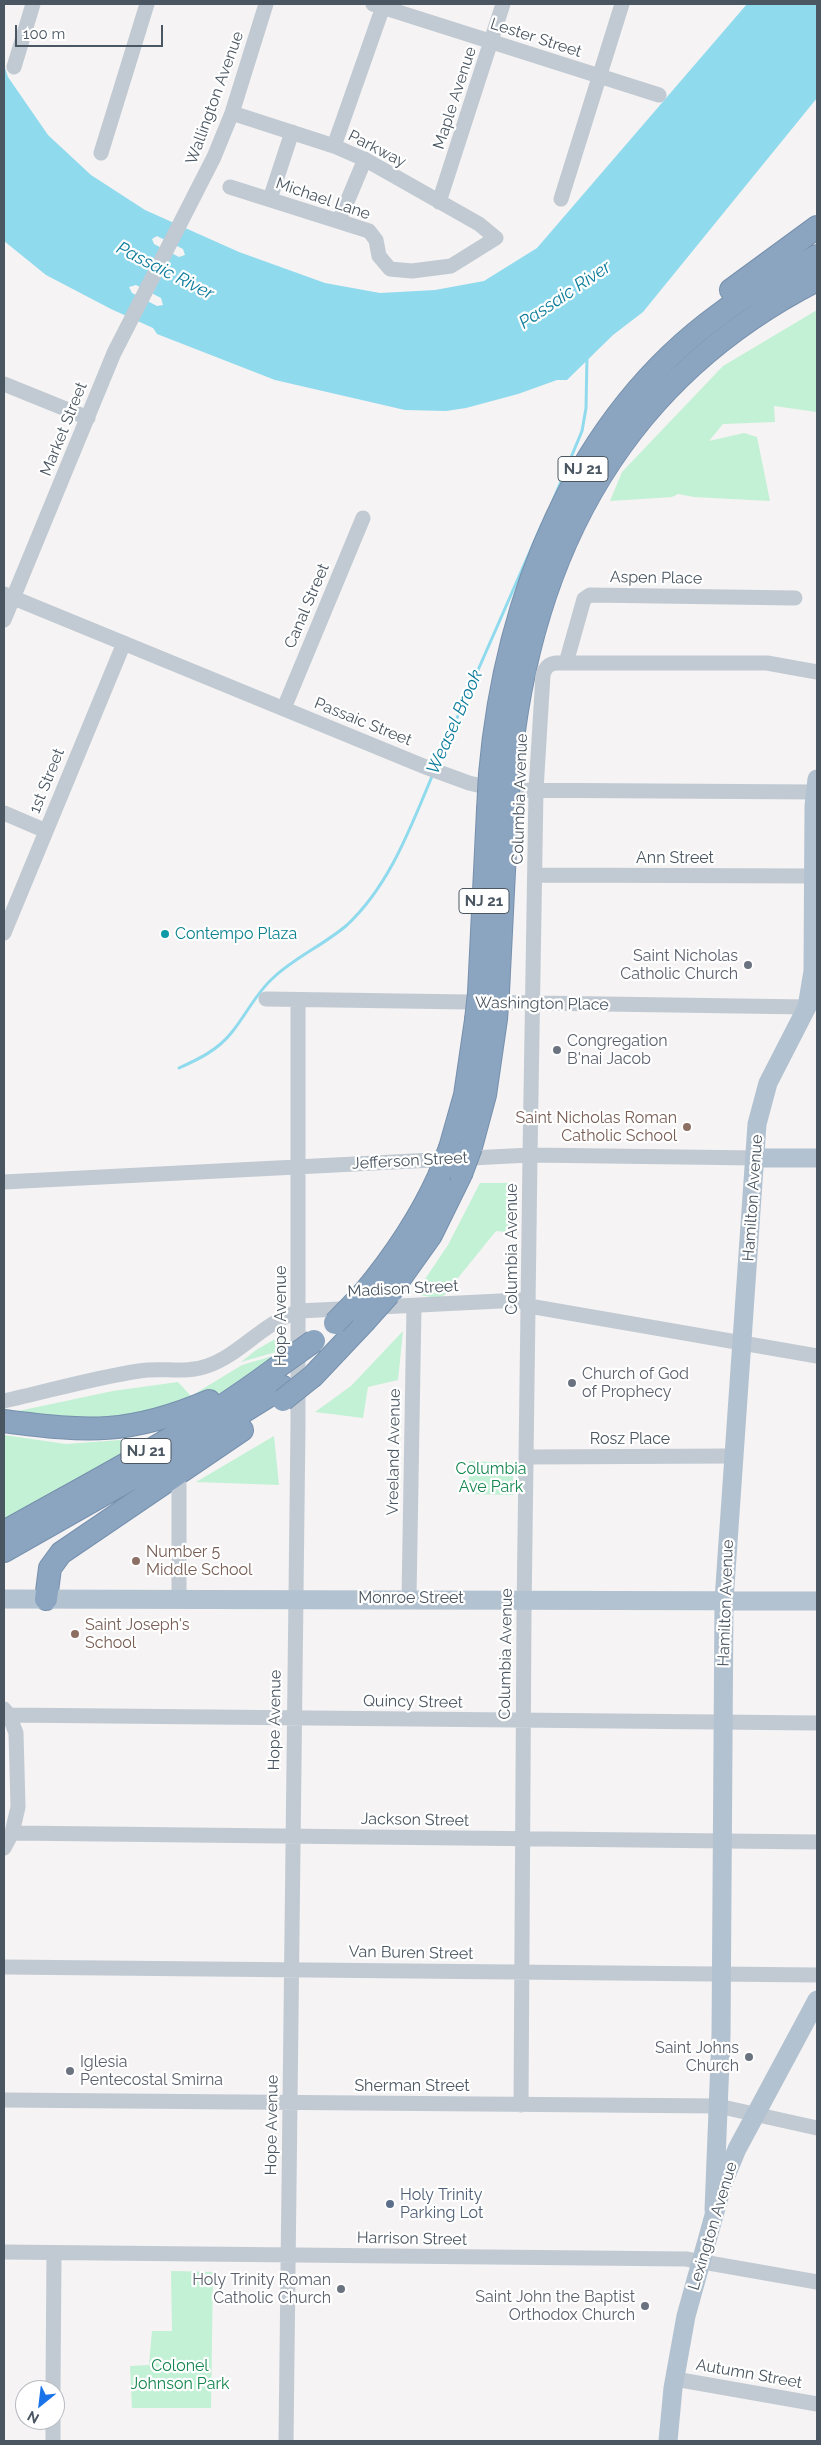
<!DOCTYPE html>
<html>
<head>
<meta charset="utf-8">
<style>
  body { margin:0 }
  #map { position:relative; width:821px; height:2445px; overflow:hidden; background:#f5f3f3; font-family:Raleway,sans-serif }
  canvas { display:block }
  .frame { position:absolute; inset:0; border:5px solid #4a5661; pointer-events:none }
  .north { position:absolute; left:15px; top:2380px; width:50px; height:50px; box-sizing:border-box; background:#fff; border:1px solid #b7bbc0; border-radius:50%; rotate:209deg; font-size:14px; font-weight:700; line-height:20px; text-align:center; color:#4a5661 }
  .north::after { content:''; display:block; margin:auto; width:18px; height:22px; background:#1a73e8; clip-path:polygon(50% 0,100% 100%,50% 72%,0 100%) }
  .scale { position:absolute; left:15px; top:25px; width:148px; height:22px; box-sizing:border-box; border:2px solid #4a5661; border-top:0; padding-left:6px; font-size:15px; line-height:18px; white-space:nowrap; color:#4a5661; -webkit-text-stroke:4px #fff; paint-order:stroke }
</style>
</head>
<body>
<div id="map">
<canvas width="821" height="2445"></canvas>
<div class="frame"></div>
<div class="north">N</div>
<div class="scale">100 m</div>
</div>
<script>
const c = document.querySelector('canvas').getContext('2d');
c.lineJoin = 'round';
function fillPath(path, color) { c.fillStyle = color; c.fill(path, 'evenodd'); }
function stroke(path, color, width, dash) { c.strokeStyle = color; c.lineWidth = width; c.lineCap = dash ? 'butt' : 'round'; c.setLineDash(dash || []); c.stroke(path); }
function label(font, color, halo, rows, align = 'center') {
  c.font = font + ' Raleway,sans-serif'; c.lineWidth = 4.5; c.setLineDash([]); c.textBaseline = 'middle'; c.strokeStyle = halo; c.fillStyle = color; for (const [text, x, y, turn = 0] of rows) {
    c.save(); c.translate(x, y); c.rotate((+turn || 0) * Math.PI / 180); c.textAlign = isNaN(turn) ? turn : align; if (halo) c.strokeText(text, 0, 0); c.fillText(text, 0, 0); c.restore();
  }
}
fillPath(new Path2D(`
  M817,310v102l-43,-6 1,16 -52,2 -14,17 35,-8 13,4 13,64 -76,-4 -16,-3 -6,3 -62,4 12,-29 101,-106z
  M480,1183h33l5,50 -22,-2 -55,68 -26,-5 33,-49z
  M403,1331l-5,49 -30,7 -5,31 -48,-6 36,-26z
  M284,1334l-1,16 -42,12 15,-12z
  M276,1355l-40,30 -38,18 -86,22 -108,-11 109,-23 65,-9 13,14 51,-31z
  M4,1435l62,9 82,-6 -144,84z
  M274,1436l5,49 -83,-3z
  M469,1461l44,2v32l-44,-1z
  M171,2271l42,1 -2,136h-79l-2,-42 19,-1 3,-34h20z`), '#c3f1d5');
fillPath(new Path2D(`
  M747,4h70v94l-174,214 -30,23 -46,45h-10l-39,14 -52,14 -20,3 -41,-1 -130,-30 -118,-46 -4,-6 -42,-19 -65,-34 -42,-34v-176l4,12 40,58 43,40 54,35 94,42 86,31 55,10 55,-3 49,-9 53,-33zM157,236l26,13 2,6 -6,2 -25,-13 -2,-5zM136,285l25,13 2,7 -6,1 -25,-13 -3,-6z`), '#90daee');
stroke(new Path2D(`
  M552,503l30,-72 4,-23 1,-52
  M436,766l106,-242
  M179,1068c20,-9 39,-18 53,-36 14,-17 24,-39 41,-54 22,-21 51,-33 74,-53 43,-40 64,-99 86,-151`), '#90daee', 3);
const highway = new Path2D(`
  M731,290l86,-63
  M490,774c15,-173 84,-354 230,-460 30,-23 64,-40 97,-58
  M509,775c19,-216 110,-394 308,-495
  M498,992l9,-181
  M479,993l9,-183
  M471,1147l14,-52 11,-76
  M450,1148l15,-53 11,-75
  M363,1294c31,-37 56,-74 76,-118
  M389,1294l42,-59 30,-61
  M313,1376l51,-54
  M4,1421c84,11 125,14 205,-20
  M4,1532c94,-53 193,-103 279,-169
  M4,1551l176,-100 103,-64
  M46,1599l4,-31 11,-15 181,-123`);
stroke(highway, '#7690ad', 24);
stroke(new Path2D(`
  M373,4l286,91
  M14,67l19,-63
  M334,146l50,-142
  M101,153l46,-149
  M230,187l139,44 7,9 3,16 11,13 22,2 39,-5 45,-28 -17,-14 -113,-64 -32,-14 -102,-33
  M270,199l22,-67
  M561,199l61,-195
  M439,202l64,-198
  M339,221l26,-62
  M4,384l84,34
  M4,594l424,174 41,15 29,7 319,2
  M4,620l110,-267 100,-196 18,-44 34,-109
  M566,663l18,-64 6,-4 205,3
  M284,708l79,-190
  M4,813l42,18
  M536,875l277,1
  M4,933l120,-290
  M266,999l541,8
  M4,1182l526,-27 227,3
  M4,1401c45,-10 89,-23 135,-30 23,-4 46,3 68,-5 33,-11 54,-42 92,-55l221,-11 9,6 288,50
  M526,1457l208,-1
  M409,1598l5,-292
  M179,1599v-115
  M4,1709l5,6 7,18 2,74 -6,26 -8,15
  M9,1715l808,8
  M12,1833l805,9
  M4,1967l813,8
  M4,2100l714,6 99,22
  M521,2105l3,-492 6,-458 6,-365 7,-115c2,-7 5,-11 13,-12h211l50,9
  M4,2252l682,7 131,23
  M675,2379l142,25
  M53,2390l1,-137
  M53,2441v-21
  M286,2441l12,-1017v-424`), '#c1cad2', 15);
stroke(new Path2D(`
  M757,1158h60
  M4,1599l813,2
  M714,2210l7,-174 3,-436 33,-476 11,-41 39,-76 6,-36 1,-165 3,-27
  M668,2441l5,-53 13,-72 37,-133 14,-34 80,-149`), '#b3c2d1', 19);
stroke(highway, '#8ba5c1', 22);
const highwayBridge = new Path2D(`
  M488,810l2,-36
  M507,811l2,-36
  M496,1019l2,-27
  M476,1020l3,-27
  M461,1174l10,-27
  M439,1176l11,-28
  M364,1322l25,-28
  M335,1323l28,-29
  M283,1363l31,-22
  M283,1400l30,-24`);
stroke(highwayBridge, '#7690ad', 24, []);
stroke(highwayBridge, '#8ba5c1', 22);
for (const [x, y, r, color] of [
  [165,934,5,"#0f9aa8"],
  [748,965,5,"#6b7280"],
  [557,1050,5,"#6b7280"],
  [687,1127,5,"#8d6e63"],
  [572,1383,5,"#6b7280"],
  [136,1561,5,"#8d6e63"],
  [75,1634,5,"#8d6e63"],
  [749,2057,5,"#6b7280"],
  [70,2071,5,"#6b7280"],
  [390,2204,5,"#5c6f8a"],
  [341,2289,5,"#6b7280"],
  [645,2306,5,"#6b7280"]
]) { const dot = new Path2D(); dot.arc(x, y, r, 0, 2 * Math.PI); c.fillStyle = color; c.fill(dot); stroke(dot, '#fff', 2); }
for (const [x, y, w] of [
  [583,469,50],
  [484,901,50],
  [146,1451,50]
]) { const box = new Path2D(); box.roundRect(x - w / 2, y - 12.5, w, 25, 4); c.fillStyle = '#fff'; c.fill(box); stroke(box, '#4a5661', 1); }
label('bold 15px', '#4a5661', null, [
  ["NJ 21",583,469],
  ["NJ 21",484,901],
  ["NJ 21",146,1451]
]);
label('16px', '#4a5661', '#fff', [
  ["Lester Street",536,38,18],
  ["Wallington Avenue",215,98,-70],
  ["Maple Avenue",455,98,-72],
  ["Parkway",377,149,27],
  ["Michael Lane",323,199,19],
  ["Market Street",64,429,-68],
  ["Aspen Place",656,578,1],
  ["Canal Street",307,606,-67],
  ["Passaic Street",363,722,22],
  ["1st Street",47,781,-68],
  ["Columbia Avenue",520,799,-88],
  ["Ann Street",675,858],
  ["Washington Place",542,1004,1],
  ["Jefferson Street",410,1161,-3],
  ["Hamilton Avenue",753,1198,-86],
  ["Columbia Avenue",512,1249,-90],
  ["Madison Street",403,1289,-3],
  ["Hope Avenue",281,1316,-90],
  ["Rosz Place",630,1439],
  ["Vreeland Avenue",394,1452,-89],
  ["Monroe Street",411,1598],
  ["Hamilton Avenue",726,1603,-88],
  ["Columbia Avenue",506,1654,-89],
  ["Quincy Street",413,1702,1],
  ["Hope Avenue",275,1720,-89],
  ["Jackson Street",415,1820,1],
  ["Van Buren Street",411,1953,1],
  ["Sherman Street",412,2086],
  ["Hope Avenue",272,2125,-89],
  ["Lexington Avenue",713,2226,-73],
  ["Harrison Street",412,2239,1],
  ["Autumn Street",749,2374,10]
]);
label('16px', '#0d838f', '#fff', [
  ["Contempo Plaza",175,934]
], 'left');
label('16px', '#5b616d', '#fff', [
  ["Saint Nicholas",738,956],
  ["Catholic Church",738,974],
  ["Congregation",567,1041,"left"],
  ["B'nai Jacob",567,1059,"left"],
  ["Church of God",582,1374,"left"],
  ["of Prophecy",582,1392,"left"],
  ["Saint Johns",739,2048],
  ["Church",739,2066],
  ["Iglesia",80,2062,"left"],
  ["Pentecostal Smirna",80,2080,"left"],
  ["Holy Trinity Roman",331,2280],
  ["Catholic Church",331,2298],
  ["Saint John the Baptist",635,2297],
  ["Orthodox Church",635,2315]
], 'right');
label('16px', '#785e54', '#fff', [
  ["Saint Nicholas Roman",677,1118,"right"],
  ["Catholic School",677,1136,"right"],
  ["Number 5",146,1552],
  ["Middle School",146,1570],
  ["Saint Joseph's",85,1625],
  ["School",85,1643]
], 'left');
label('16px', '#17864f', '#fff', [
  ["Columbia",491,1469],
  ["Ave Park",491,1487],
  ["Colonel",180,2366],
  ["Johnson Park",180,2384]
]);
label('16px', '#4e5e75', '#fff', [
  ["Holy Trinity",400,2195],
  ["Parking Lot",400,2213]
], 'left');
label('italic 18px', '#0c7c9b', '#fff', [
  ["Passaic River",165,271,27],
  ["Passaic River",565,295,-34],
  ["Weasel Brook",455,722,-66]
]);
</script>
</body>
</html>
